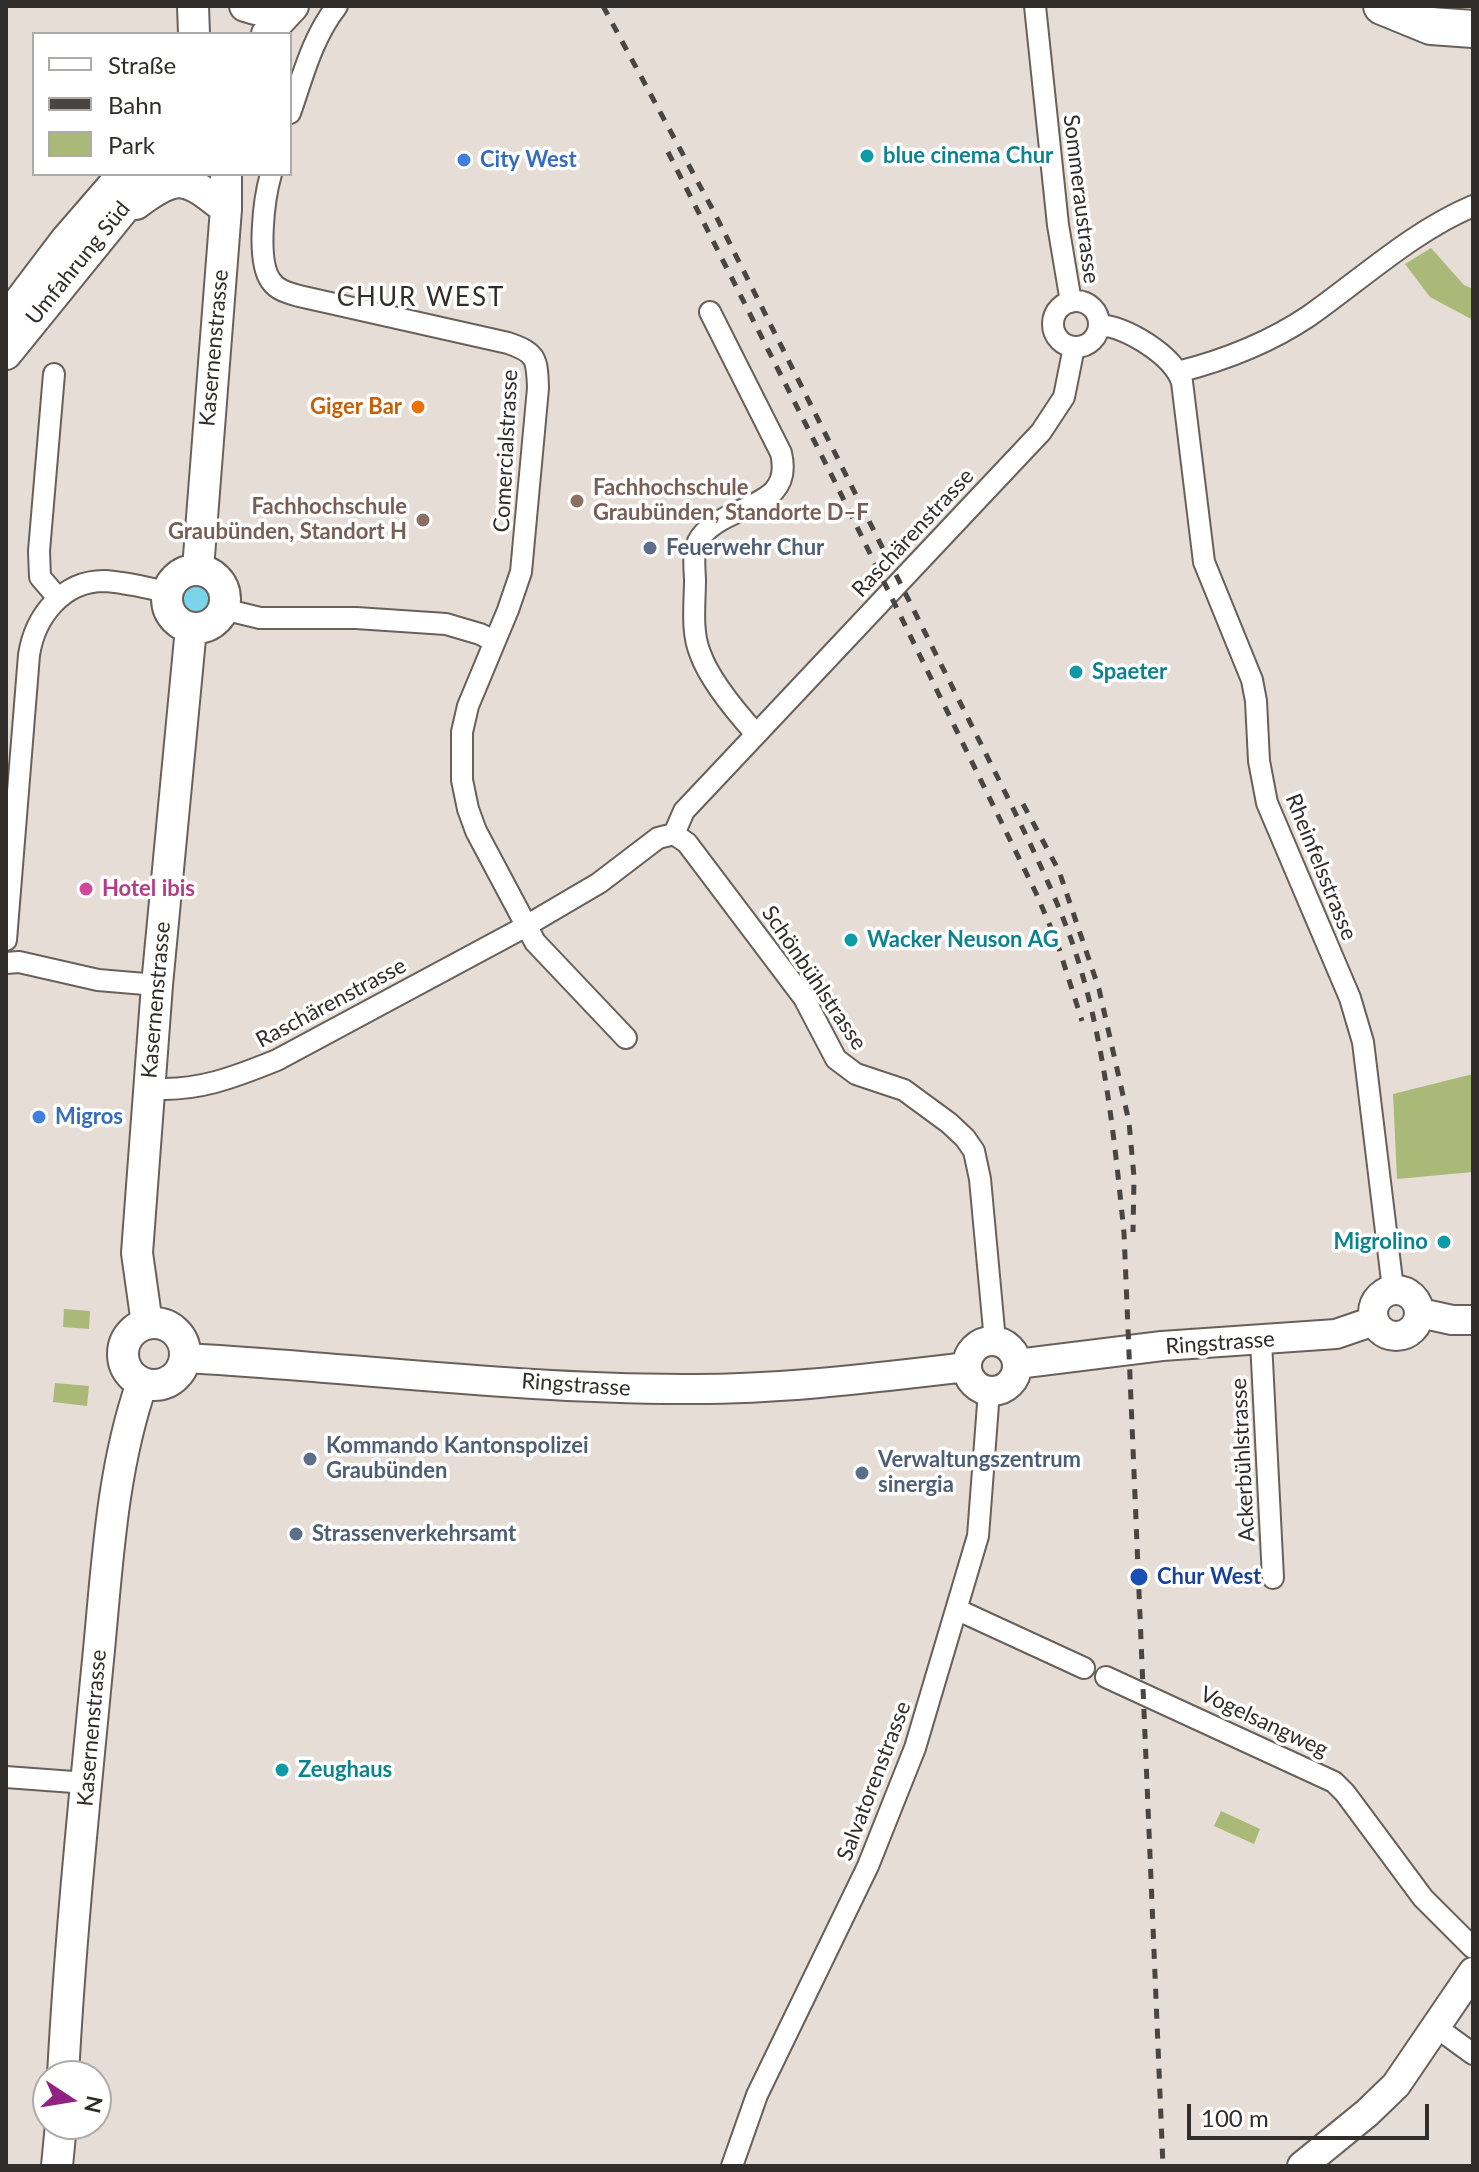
<!DOCTYPE html>
<html>
<head>
<meta charset="utf-8">
<style>
  body { margin:0 }
  #map { position:relative; width:1479px; height:2172px; overflow:hidden; background:#e5ddd6; font-family:Lato,sans-serif }
  canvas { display:block }
  .frame { position:absolute; inset:0; border:8px solid #302d2a; pointer-events:none }
  .legend { position:absolute; left:32px; top:32px; width:260px; height:144px; box-sizing:border-box; background:#fff; border:2px solid #acabaa; margin:0; padding:10px 14px; list-style:none; font-size:24px; color:#302d2a }
  .legend li { display:flex; align-items:center; gap:16px; height:40px }
  .legend b { width:40px; border:2px solid #acabaa }
  .north { position:absolute; left:32px; top:2060px; width:80px; height:80px; box-sizing:border-box; background:#fff; border:2px solid #acabaa; border-radius:50%; rotate:102deg; font-size:22px; font-weight:700; line-height:32px; text-align:center; color:#302d2a }
  .north::after { content:''; display:block; margin:auto; width:28px; height:36px; background:#902284; clip-path:polygon(50% 0,100% 100%,50% 72%,0 100%) }
  .scale { position:absolute; left:1187px; top:2104px; width:242px; height:36px; box-sizing:border-box; border:4px solid #302d2a; border-top:0; padding-left:10px; font-size:24px; line-height:28px; white-space:nowrap; color:#302d2a; -webkit-text-stroke:6px #fff; paint-order:stroke }
</style>
</head>
<body>
<div id="map">
<canvas width="1479" height="2172"></canvas>
<div class="frame"></div>
<ul class="legend">
<li><b style="height:10px;background:#fff"></b>Straße</li>
<li><b style="height:10px;background:#494542"></b>Bahn</li>
<li><b style="height:22px;background:#aab978"></b>Park</li>
</ul>
<div class="north">N</div>
<div class="scale">100 m</div>
</div>
<script>
const c = document.querySelector('canvas').getContext('2d');
c.lineJoin = 'round';
function fillPath(path, color) { c.fillStyle = color; c.fill(path, 'evenodd'); }
function stroke(path, color, width, dash) { c.strokeStyle = color; c.lineWidth = width; c.lineCap = dash ? 'butt' : 'round'; c.setLineDash(dash || []); c.stroke(path); }
function label(font, color, halo, rows, align = 'center') {
  c.font = font + ' Lato,sans-serif'; c.lineWidth = 7; c.setLineDash([]); c.textBaseline = 'middle'; c.strokeStyle = halo; c.fillStyle = color; for (const [text, x, y, turn = 0] of rows) {
    c.save(); c.translate(x, y); c.rotate((+turn || 0) * Math.PI / 180); c.textAlign = isNaN(turn) ? turn : align; if (halo) c.strokeText(text, 0, 0); c.fillText(text, 0, 0); c.restore();
  }
}
fillPath(new Path2D(`
  M1431,248l33,37 9,4v31l-43,-23 -25,-33z
  M1473,1074v98l-76,7 -4,-85z
  M64,1309l26,2 -1,18 -26,-2z
  M55,1383l34,3 -2,20 -34,-4z
  M1221,1811l39,18 -6,15 -40,-18z`), '#aab978');
fillPath(new Path2D(`
  M183 598a14 14 0 1 1 28 0a14 14 0 1 1-28 0Z`), '#7ad4ea');
const street = new Path2D(`
  M1035,6l23,219 13,77
  M290,113c13,-37 22,-75 47,-107
  M271,174c-7,24 -15,87 0,107 6,9 17,12 28,15l209,47c29,10 29,16 30,45l-17,184 -13,38 -40,96 -6,26v48l6,29 8,22 59,111 91,96
  M1053 324a23 23 0 1 1 46 0a23 23 0 1 1-46 0Z
  M710,312l71,141c13,55 -47,49 -77,80 -12,12 -10,30 -9,46 0,24 -4,52 5,74 9,26 38,61 56,81
  M1099,325c28,2 74,30 83,57l22,180 48,118 4,21 3,60 8,42 83,195 13,44 30,247
  M1178,372c47,-12 91,-29 131,-56 54,-38 103,-84 164,-110
  M54,374l-15,177 1,26 18,21
  M223,609l37,9h96l90,6 34,10 14,7
  M674,834l13,9 117,155 32,61 20,15 48,16 45,33 16,15 9,13 6,28 15,162
  M674,834l10,-23 357,-379 23,-35 10,-50
  M6,940l23,-285c6,-39 34,-74 75,-74 21,1 43,7 64,11
  M6,963l13,-1 79,18 59,5
  M148,1088c47,5 87,-11 129,-28l242,-130 80,-47 59,-45 16,-4
  M1261,1341l12,237
  M958,1610l126,58
  M1106,1677l228,105 11,11 78,105 50,50
  M6,1777l81,6
  M1436,2027l37,27
  M732,2166l25,-71 111,-229 47,-118 63,-212 11,-145`);
const secondary = new Path2D(`
  M1373 1313a23 23 0 1 1 46 0a23 23 0 1 1-46 0Z
  M1420,1313l32,7h21
  M967 1366a25 25 0 1 1 50 0a25 25 0 1 1-50 0Z
  M185,1358c165,9 331,31 497,31 95,1 191,-11 285,-22
  M1017,1364l145,-18 174,-12 38,-13
  M1302,2166l65,-53 29,-28 77,-113`);
const primary = new Path2D(`
  M193,6l1,28
  M245,6l10,3 25,-3
  M267,34l26,-28
  M136,204c43,-32 50,-27 90,5
  M6,319l59,-78 58,-67
  M6,354l146,-180
  M198,569l28,-360v-35
  M167 599a29 29 0 1 1 58 0a29 29 0 1 1-58 0Z
  M123 1354a31 31 0 1 1 62 0a31 31 0 1 1-62 0Z
  M147,1324l-10,-71 20,-268 34,-357
  M63,2076c7,-135 21,-271 34,-406 10,-96 13,-195 45,-287
  M57,2166l4,-42`);
const highway = new Path2D(`
  M1382,6l49,20 42,3`);
stroke(street, '#68605a', 24);
stroke(secondary, '#68605a', 32);
stroke(primary, '#68605a', 34);
stroke(highway, '#68605a', 40);
stroke(street, '#fff', 20);
stroke(secondary, '#fff', 28);
stroke(primary, '#fff', 30);
stroke(highway, '#fff', 36);
stroke(new Path2D(`
  M603,6l111,206 284,566c26,53 53,106 73,161 33,94 43,196 53,294l39,933
  M668,152l169,334 199,407 21,49 25,79
  M1023,804l36,67 40,118 30,133 5,55 -1,55`), '#494542', 5, [10, 10]);
for (const [x, y, r, color] of [
  [867,156,8,"#0f9aa8"],
  [464,160,8,"#3f7fe0"],
  [418,407,8,"#e8710a"],
  [577,501,8,"#8d6e63"],
  [423,520,8,"#8d6e63"],
  [650,548,8,"#5c6f8a"],
  [1076,672,8,"#0f9aa8"],
  [86,889,8,"#d1479c"],
  [851,940,8,"#0f9aa8"],
  [39,1117,8,"#3f7fe0"],
  [1444,1242,8,"#0f9aa8"],
  [310,1459,8,"#5c6f8a"],
  [862,1473,8,"#5c6f8a"],
  [296,1534,8,"#5c6f8a"],
  [1139,1577,10,"#1a4fb4"],
  [282,1770,8,"#0f9aa8"]
]) { const dot = new Path2D(); dot.arc(x, y, r, 0, 2 * Math.PI); c.fillStyle = color; c.fill(dot); stroke(dot, '#fff', 3); }
label('bold 22px', '#0d838f', '#fff', [
  ["blue cinema Chur",883,156],
  ["Spaeter",1092,672],
  ["Wacker Neuson AG",867,940],
  ["Migrolino",1428,1242,"right"],
  ["Zeughaus",298,1770]
], 'left');
label('bold 22px', '#366cbe', '#fff', [
  ["City West",480,160],
  ["Migros",55,1117]
], 'left');
label('22px', '#302d2a', '#fff', [
  ["Sommeraustrasse",1081,199,83],
  ["Umfahrung Süd",78,263,-51],
  ["Kasernenstrasse",214,348,-85],
  ["Comercialstrasse",506,451,-87],
  ["Raschärenstrasse",913,533,-47],
  ["Rheinfelsstrasse",1321,867,68],
  ["Schönbühlstrasse",814,978,56],
  ["Kasernenstrasse",156,1000,-85],
  ["Raschärenstrasse",331,1003,-28],
  ["Ringstrasse",1220,1343,-4],
  ["Ringstrasse",576,1385,4],
  ["Ackerbühlstrasse",1243,1460,-93],
  ["Vogelsangweg",1264,1722,25],
  ["Kasernenstrasse",92,1728,-85],
  ["Salvatorenstrasse",874,1781,-69]
]);
label('bold 22px', '#c56008', '#fff', [
  ["Giger Bar",402,407]
], 'right');
label('bold 22px', '#785e54', '#fff', [
  ["Fachhochschule",593,488],
  ["Graubünden, Standorte D–F",593,513],
  ["Fachhochschule",407,507,"right"],
  ["Graubünden, Standort H",407,532,"right"]
], 'left');
label('bold 22px', '#4e5e75', '#fff', [
  ["Feuerwehr Chur",666,548],
  ["Kommando Kantonspolizei",326,1446],
  ["Graubünden",326,1471],
  ["Verwaltungszentrum",878,1460],
  ["sinergia",878,1485],
  ["Strassenverkehrsamt",312,1534]
], 'left');
label('bold 22px', '#b23c85', '#fff', [
  ["Hotel ibis",102,889]
], 'left');
label('bold 22px', '#164399', '#fff', [
  ["Chur West",1157,1577]
], 'left');
c.letterSpacing = '2px';
label('26px', '#302d2a', '#fff', [
  ["CHUR WEST",421,298]
]);
c.letterSpacing = '0px';
</script>
</body>
</html>
